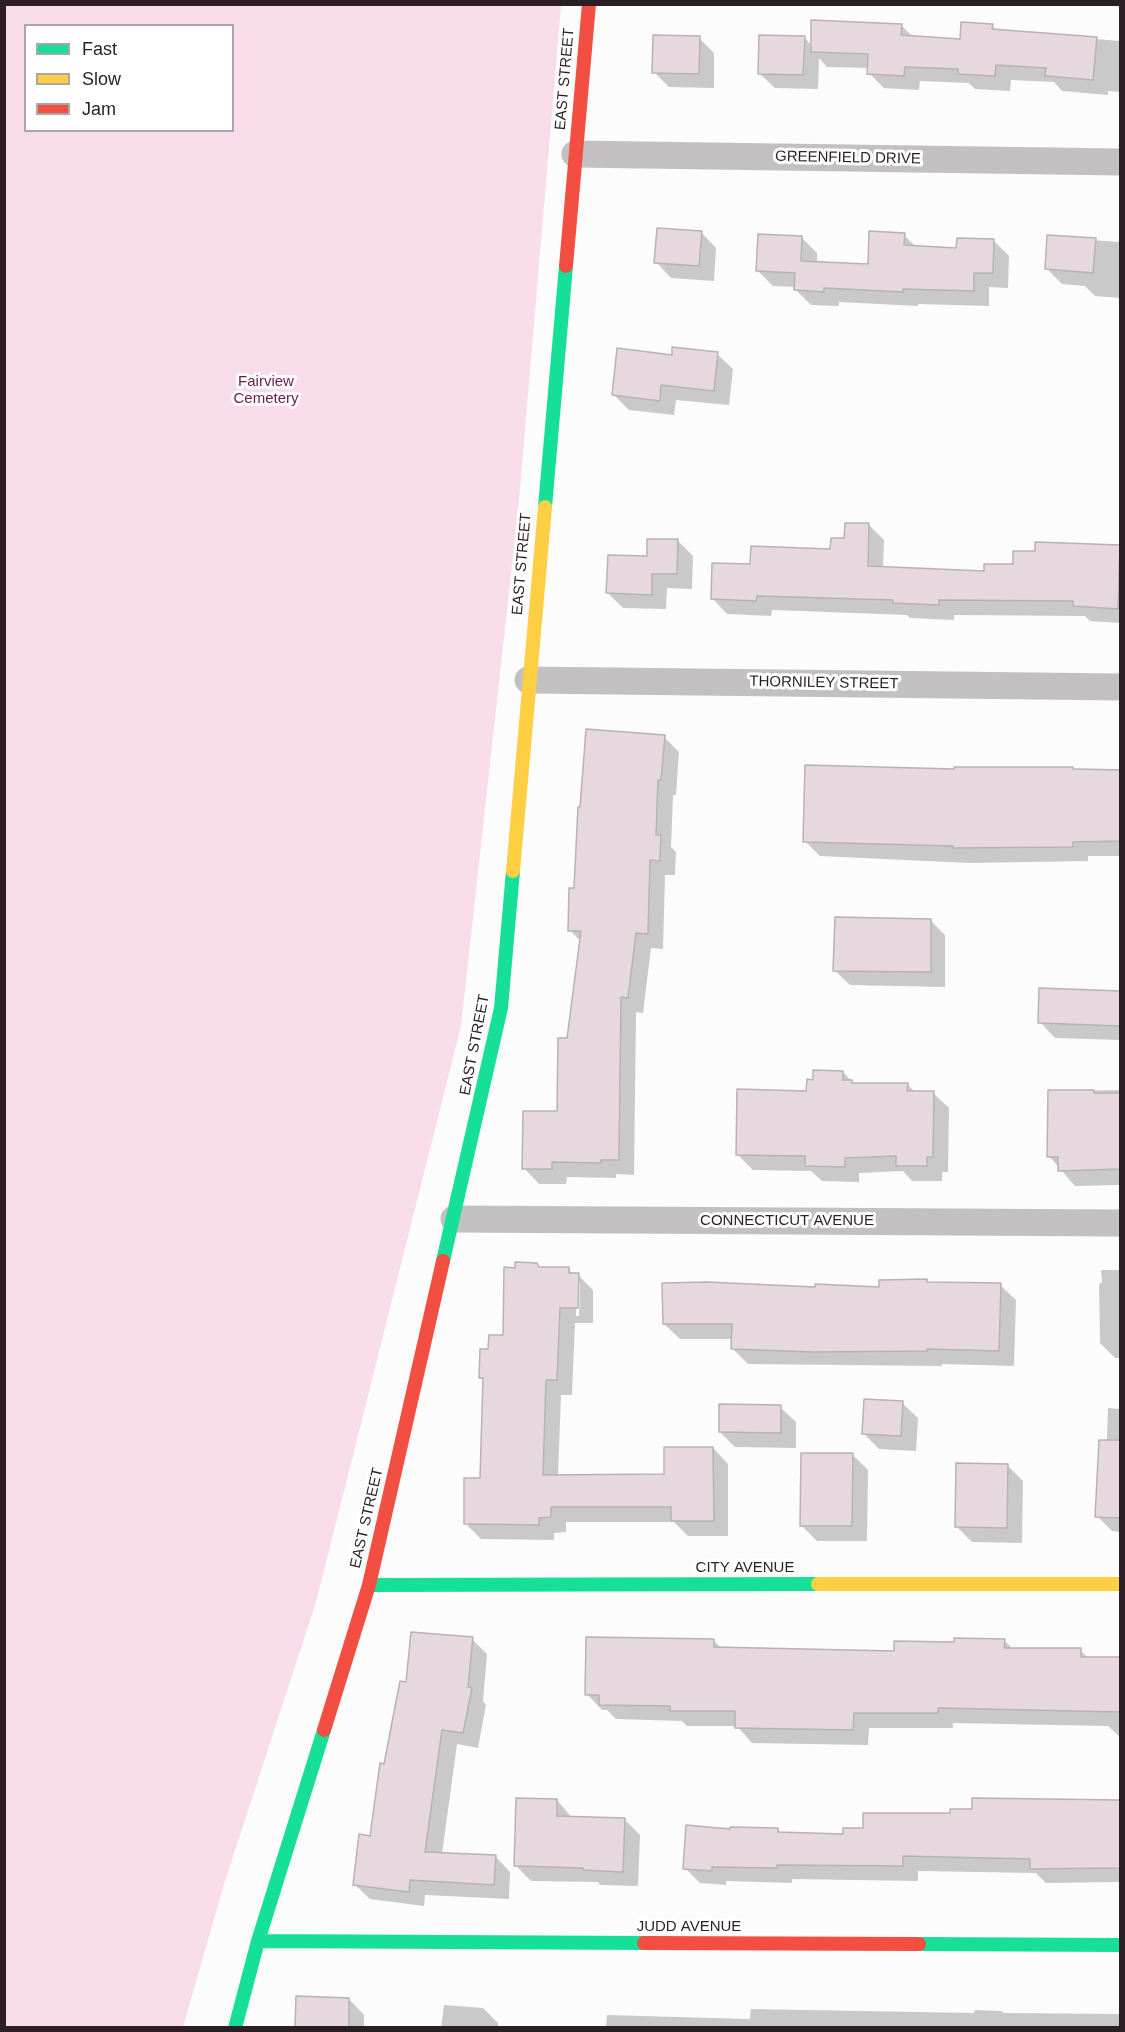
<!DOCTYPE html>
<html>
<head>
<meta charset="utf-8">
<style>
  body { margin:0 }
  #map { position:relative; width:1125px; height:2032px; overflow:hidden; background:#fbfcfb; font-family:Arial,sans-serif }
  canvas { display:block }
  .frame { position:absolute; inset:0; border:6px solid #2b1f25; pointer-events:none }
  .legend { position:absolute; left:24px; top:24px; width:210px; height:108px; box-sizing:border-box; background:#fff; border:2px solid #aaa5a8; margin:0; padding:8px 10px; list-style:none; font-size:18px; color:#2b1f25 }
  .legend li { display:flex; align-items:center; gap:12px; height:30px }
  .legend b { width:30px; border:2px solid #aaa5a8 }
</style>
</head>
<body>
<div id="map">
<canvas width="1125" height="2032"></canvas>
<div class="frame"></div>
<ul class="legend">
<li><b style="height:8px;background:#16e098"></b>Fast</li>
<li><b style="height:8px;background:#ffcf43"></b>Slow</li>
<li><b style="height:8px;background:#f24e42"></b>Jam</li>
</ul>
</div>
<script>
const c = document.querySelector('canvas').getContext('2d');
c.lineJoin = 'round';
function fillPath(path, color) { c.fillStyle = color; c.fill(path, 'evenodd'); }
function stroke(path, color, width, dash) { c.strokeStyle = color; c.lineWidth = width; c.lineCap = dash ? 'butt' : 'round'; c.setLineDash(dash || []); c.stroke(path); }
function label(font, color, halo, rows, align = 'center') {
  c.font = font + ' Arial,sans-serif'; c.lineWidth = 6; c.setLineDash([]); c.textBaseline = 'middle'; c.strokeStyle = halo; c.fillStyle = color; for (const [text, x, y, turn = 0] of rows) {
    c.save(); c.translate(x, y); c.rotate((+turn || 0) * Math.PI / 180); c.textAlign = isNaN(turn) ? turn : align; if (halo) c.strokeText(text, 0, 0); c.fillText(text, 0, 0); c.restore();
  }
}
fillPath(new Path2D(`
  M5,4l556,1 -42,496 -58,525 -145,576 -91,279 -42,146h-178zM26,26h206v104h-206z`), '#f8dce9');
fillPath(new Path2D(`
  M901,25l13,13 47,3 31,-15 6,5 122,10v51l-12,-1v4l-46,-4 -8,-9 -43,-2 -1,11 -35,-2 -6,-6 -49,-2 -1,9 -35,-2 -15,-15v-5l-42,-1 -8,-9 -1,31 -43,-1 -16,-15 45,-36 8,9z
  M699,38l15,15v35l-45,-1 -15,-15z
  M701,232l15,16 -2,33 -43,-3 -15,-16z
  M904,235l12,12 42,3 35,-10 16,16 -1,32 -19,-1v19l-71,-2v2l-79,-4v4l-28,-1 -15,-15v-3l-23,-1 -15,-15 44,-33 15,15v10l52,3z
  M1049,237l71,5v56l-25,-2 -10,-10 -23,-2 -15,-15z
  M717,354l16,15 -4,36 -53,-5 -2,15 -45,-5 -15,-15z
  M869,525l15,15 -1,28 103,4 29,-6 22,-13v-10l83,4v76l-30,-2 -5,-5 -131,-1v5l-44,-2 -3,-3 -135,-5 -1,6 -44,-2 -15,-16 39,-32 81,-16z
  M678,541l15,15 -1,33 -25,-1 -1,21 -43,-1 -15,-15 40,-35z
  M664,737l15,15 -3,43h-3l-2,52 5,5 -1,23h-10l-2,74 -12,-1 -8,65 -7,-1 -2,163 -18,-1v4l-49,-1 -1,7h-27l-15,-16 35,-55 22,-171 -11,-12 5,-41z
  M955,768l165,1v87h-32v5l-118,2 -150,-7 -15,-15 150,-71z
  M930,920l15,15v52l-95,-2 -16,-15z
  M1041,989l79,4v47l-65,-2 -15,-16z
  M843,1072l12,13 52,-1 9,9h17l16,15 -1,64h-6v9h-30l-9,-10 -44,2v9l-37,-1 -11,-10 -58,-1 -16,-16 71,-62 7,-11z
  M1120,1090v95l-45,1 -26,-30 1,-65z
  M540,1268l28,1 6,6h4l15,15v33h-18l-3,72h-11l-3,81h107l48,-28 15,16v72h-40l-14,-14h-108v10l-12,1v7l-73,-1 -15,-15 15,-45 4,-97 -4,-4 9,-27 14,-14zM577,1282h3l-1,34h-3z
  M1101,1270h19v88h-5l-15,-15 -1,-59 3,-2z
  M926,1280l3,3 71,2 16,15 -2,66 -72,-2v2l-194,-2 -15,-15v-10h-53l-16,-15 152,-35 64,-1z
  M902,1403l16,15 -2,33 -37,-2 -15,-15z
  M780,1407l16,15v26l-61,-1 -15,-15z
  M1108,1408l12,1v123l-8,-1 -15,-15 9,-51z
  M853,1455l15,15 -1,71h-50l-16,-16z
  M1008,1466l15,15 -1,62 -50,-1 -15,-15z
  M472,1639l15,15 -4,47 3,4 -8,43 -21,-4 -15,110 53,2 15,16 -1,27 -84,-4 -1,11 -54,-7 -16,-15 17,-47 15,-72 22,-82z
  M713,1640l9,9 174,3 59,-8 49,-4 9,9 67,1 9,9 31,-1v79l-12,-11 -155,-3v5h-84l-1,17 -116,-2 -15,-17h-50l-5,-5 -66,-2 -9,-9h-5l-15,-16z
  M557,1800l15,18 52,1 16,16 -2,51 -38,-1 -2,-3 -67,-1 -15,-15z
  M974,1800l146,1v81l-74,1 -10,-10 -118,-2v10l-126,-2v4l-66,-2v4l-26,-2 -15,-15 47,-37 46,-2 3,4 63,3 20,-6 109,-19z
  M349,1999l15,16v13h-67z
  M444,2005l39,3 15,15v5h-57z
  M751,2009l223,4 1,-3 26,1 3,2 116,1v14h-514l1,-13 143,4z`), '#0003');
const building = new Path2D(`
  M811,20l91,4 -1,11 59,4 1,-17 32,2 -1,5 105,8 -4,43 -48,-4 1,-8 -50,-3 -1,11 -37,-2v-5l-53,-2 -1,9 -37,-2 1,-20 -57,-2z
  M653,35l47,1 -1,38 -47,-1z
  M759,35l46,1 -2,39 -45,-1z
  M657,228l45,3 -3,35 -45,-3z
  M869,231l36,2 -1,12 52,3 1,-10 37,1 -1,34h-19v18l-71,-2v3l-79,-4v4l-30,-2 1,-17 -39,-2 2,-37 44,2 -1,25 67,3z
  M1047,235l49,3 -3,35 -48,-4z
  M672,347l46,5 -4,39 -53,-6 -1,16 -48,-6 5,-47 55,7z
  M845,523h24l-1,43 116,5v-7h29v-13h22v-9l85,3 -2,64 -45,-3v-5l-134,-1v5l-46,-2v-3l-136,-4 -1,5 -45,-2 1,-36 38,1 1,-18 79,3 1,-11h13z
  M647,539h31l-1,35h-25v21l-46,-2 2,-38 39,1z
  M586,729l79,6 -4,45h-3l-2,55h5l-1,26 -10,-1 -2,74 -12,-1 -8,65 -7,-1 -2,163h-18v3l-49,-1v7h-30l1,-58h34l1,-73h9l14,-107h-13l1,-43h5l4,-81h2z
  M805,765l149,4v-2h119v2l47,1v71l-47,1v5l-120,1v-2l-150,-4z
  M835,917l96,2v53l-98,-1z
  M1039,988l81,3v35l-82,-3z
  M813,1070l30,1v9h9v3h56l-1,8h27l-1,66h-6v9h-31v-10l-51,2v9l-40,-1v-10l-69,-1 1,-66 69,2 1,-12 6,1z
  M1048,1090h46v3h26v76l-62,2v-14h-11z
  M515,1262l22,1 2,4h30v6h10l-1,35h-18l-3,72h-11l-3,95 121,-1v-27h49l1,74h-43v-14h-120v10l-12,1v7l-75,-1v-46h16l3,-100h-4l1,-29h8l1,-14h14l1,-68 11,1z
  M927,1279v3l74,1 -2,68 -72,-2v2l-114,1 -82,-3 1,-25h-69l-1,-41 45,-1 108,5v-3l64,3v-7z
  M864,1399l39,2 -2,35 -39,-2z
  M719,1404l62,1v28l-62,-1z
  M1099,1440h21v78l-25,-1z
  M801,1453h52l-1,73h-52z
  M956,1463l52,1 -1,64 -52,-1z
  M411,1632l62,5 -5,50 4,1 -9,45 -21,-3 -17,122 71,3 -2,30 -84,-5 -1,12 -56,-7 6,-51 11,2 10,-73 4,1 16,-83 6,1z
  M586,1637l128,2v8l180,4v-10l60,1v-4l51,1 -1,9h77v9h39v55l-182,-4v5h-84l-1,17 -118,-2v-17h-65v-5l-71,-1v-10h-14z
  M516,1798l41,1v17l68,2 -2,54 -40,-2v-2l-69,-2z
  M972,1798l148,2v68l-90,1v-10l-127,-3v10l-126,-1v3l-65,-1v4l-29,-2 3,-44 44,4v-2l48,1v4l65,2v-6h20v-15h87v-4h22z
  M296,1996l53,2v30h-54z`);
fillPath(building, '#e7d8e0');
stroke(building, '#b7b2b4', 1.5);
stroke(new Path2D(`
  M575,154l545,8
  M528,680l592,7
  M454,1219l666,4`), '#c3c0c1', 27);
stroke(new Path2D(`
  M545,507l21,-241
  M443,1261l58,-253 12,-137
  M369,1585l449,-1
  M258,1941l386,2
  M919,1944l201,1
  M235,2028l23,-87 66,-211`), '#16e098', 14);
stroke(new Path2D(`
  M513,871l32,-364
  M818,1584h302`), '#ffcf43', 14);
stroke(new Path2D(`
  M566,266l23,-262
  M324,1730l45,-145 74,-324
  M644,1943l275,1`), '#f24e42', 14);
label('15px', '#2b1f25', '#fff', [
  ["EAST STREET",565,79,-85],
  ["GREENFIELD DRIVE",848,158,1],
  ["EAST STREET",522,564,-85],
  ["THORNILEY STREET",824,683,1],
  ["EAST STREET",475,1045,-79],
  ["CONNECTICUT AVENUE",787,1221],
  ["EAST STREET",367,1518,-77],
  ["CITY AVENUE",745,1568],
  ["JUDD AVENUE",689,1927]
]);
label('15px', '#6e184d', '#fff', [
  ["Fairview",266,382],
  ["Cemetery",266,399]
]);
</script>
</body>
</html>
